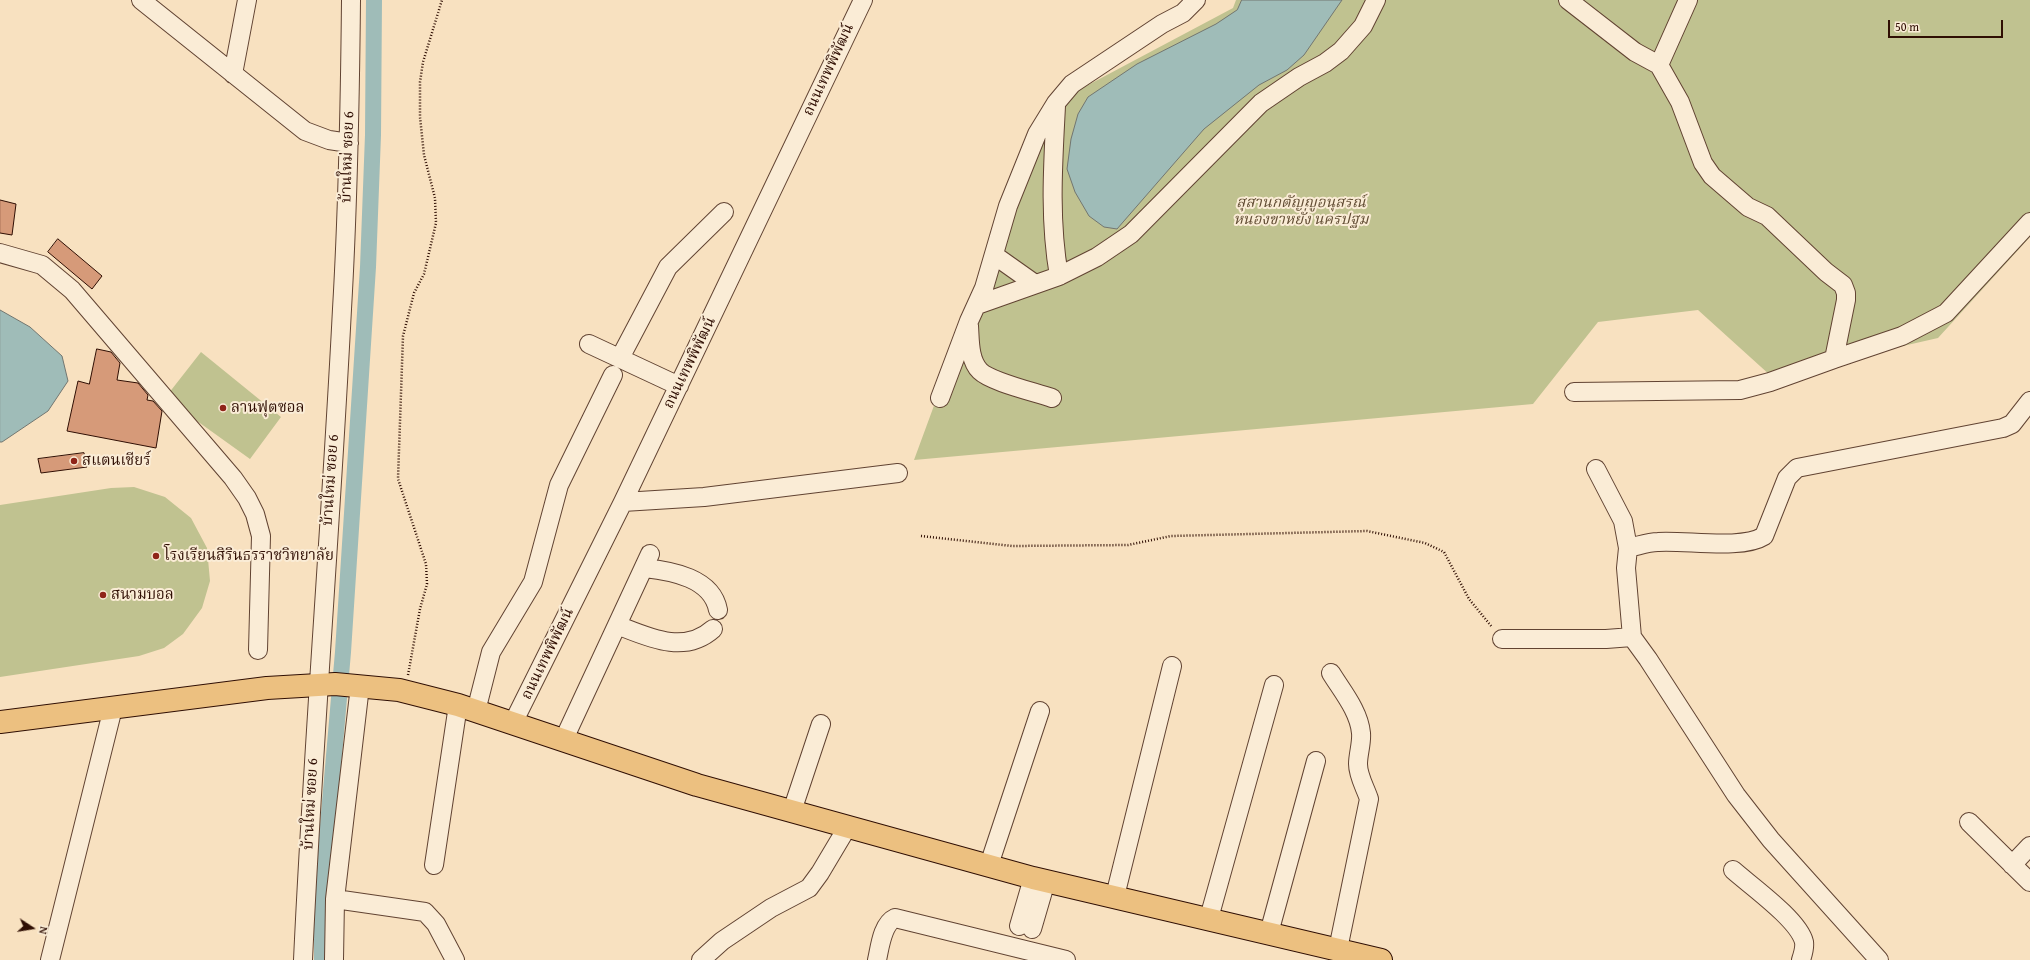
<!DOCTYPE html>
<html>
<head>
<meta charset="utf-8">
<style>
  body { margin:0 }
  #map { position:relative; width:2030px; height:960px; overflow:hidden; background:#f8e1c0; font-family:"Gentium Book Plus",serif }
  canvas { display:block }
  .north { position:absolute; left:12px; top:908px; width:40px; height:40px; -webkit-text-stroke:3px #faecd6; paint-order:stroke; rotate:102deg; font-size:11px; font-weight:700; line-height:16px; text-align:center; color:#2f0e03 }
  .north::after { content:''; display:block; margin:auto; width:14px; height:18px; background:#2f0e03; clip-path:polygon(50% 0,100% 100%,50% 72%,0 100%) }
  .scale { position:absolute; left:1888px; top:20px; width:115px; height:18px; box-sizing:border-box; border:2px solid #2f0e03; border-top:0; padding-left:5px; font-size:12px; line-height:14px; white-space:nowrap; color:#2f0e03; -webkit-text-stroke:3px #faecd6; paint-order:stroke }
</style>
</head>
<body>
<div id="map">
<canvas width="2030" height="960"></canvas>
<div class="north">N</div>
<div class="scale">50 m</div>
</div>
<script>
const c = document.querySelector('canvas').getContext('2d');
c.lineJoin = 'round';
function fillPath(path, color) { c.fillStyle = color; c.fill(path, 'evenodd'); }
function stroke(path, color, width, dash) { c.strokeStyle = color; c.lineWidth = width; c.lineCap = dash ? 'butt' : 'round'; c.setLineDash(dash || []); c.stroke(path); }
function label(font, color, halo, rows, align = 'center') {
  c.font = font + ' "Gentium Book Plus","Noto Serif Thai",serif'; c.lineWidth = 4; c.setLineDash([]); c.textBaseline = 'middle'; c.strokeStyle = halo; c.fillStyle = color; for (const [text, x, y, turn = 0] of rows) {
    c.save(); c.translate(x, y); c.rotate((+turn || 0) * Math.PI / 180); c.textAlign = isNaN(turn) ? turn : align; if (halo) c.strokeText(text, 0, 0); c.fillText(text, 0, 0); c.restore();
  }
}
fillPath(new Path2D(`
  M1236,0h794v237l-92,101 -167,38 -73,-66 -100,12 -65,82 -619,56 97,-264 30,-64 32,-39 160,-85z
  M201,352l80,65 -31,42 -85,-61z
  M134,487l31,10 26,21 16,30 3,33 -8,27 -19,26 -19,14 -25,8 -139,21v-172l111,-17z`), '#c0c290');
const water = new Path2D(`
  M1242,0h100l-38,55 -17,15 -28,15 -55,44 -87,100 -13,-2 -15,-11 -14,-24 -8,-23 4,-30 7,-25 10,-17 49,-33 79,-40 21,-14z
  M0,310l30,17 32,29 6,25 -20,30 -46,31h-2z`);
fillPath(water, '#9fbcb8');
stroke(water, '#727670', 1);
stroke(new Path2D(`
  M322,960v-66l21,-242 25,-385 5,-132 1,-135`), '#9fbcb8', 16);
const building = new Path2D(`
  M0,200l16,4 -4,31 -12,-2z
  M58,239l44,37 -10,13 -44,-37z
  M97,349l14,3 9,11 -3,17 21,3 10,12 -1,5 6,1 9,10 -6,37 -89,-17 11,-50 11,3z
  M84,453l3,14 -46,6 -3,-14z`);
fillPath(building, '#d69a79');
stroke(building, '#2f0e03', 1);
const minor = new Path2D(`
  M141,0l164,131 24,9 20,3
  M1568,0l67,52 24,13 21,37 23,61 9,13 36,31 19,9 59,56 17,13 3,8v7l-12,59 68,-23 44,-23 84,-91
  M1659,65l29,-65
  M233,74l14,-74
  M1056,106c-3,57 -7,113 3,170
  M0,253l42,12 30,25 161,188 14,20 8,16 6,22 -3,114
  M994,255l41,29
  M977,305l82,-29 38,-19 34,-23 130,-131 38,-26 26,-14 16,-12 22,-25 13,-26
  M969,326c1,14 0,34 11,45 11,11 55,21 72,27
  M589,344l90,42
  M620,358l48,-91 56,-55
  M1574,392l166,-2 30,-8 64,-23
  M940,398l29,-77 15,-33 24,-82 29,-72 19,-31 16,-19 90,-60 21,-11 13,-13
  M1596,469l27,52 5,27
  M623,502l81,-5 194,-24
  M645,568c27,3 67,10 73,42
  M617,625c31,12 67,30 96,4
  M1632,637l-6,-69 2,-20c10,-2 20,-6 30,-6 28,-2 84,8 106,-6l23,-58 10,-10 206,-40 9,-4 18,-23
  M1502,639h104l26,-2 16,22 88,136 35,45 108,120
  M1331,673c11,18 28,38 30,60 1,10 -3,21 -3,31 0,12 7,23 11,35l-31,150
  M476,711l15,-59 42,-70 26,-97 54,-110
  M513,723l110,-221 240,-502
  M564,739l86,-185
  M792,811l29,-87
  M1969,822l61,60
  M434,865l24,-160
  M989,865l51,-154
  M2012,865l18,-19
  M1733,870c18,16 66,50 71,72 1,6 -1,12 -3,18
  M1115,896l57,-230
  M335,899l90,13 11,12 19,36
  M1209,918l65,-233
  M1019,926l14,-48
  M1032,929l14,-48
  M1269,933l47,-172
  M50,960l63,-252
  M303,960c10,-217 28,-434 39,-651 6,-103 8,-206 9,-309
  M334,960l1,-61 25,-213
  M701,960l21,-19 49,-33 38,-20 11,-15 28,-47
  M877,960c3,-13 5,-36 18,-42l171,42`);
const major = new Path2D(`
  M0,722l267,-34 68,-4 64,6 59,15 239,80 336,93 348,82`);
stroke(minor, '#614332', 20);
stroke(major, '#2f0e03', 24);
stroke(new Path2D(`
  M921,536l91,10 116,-1 43,-9 196,-5 58,12 19,9 25,47 23,28
  M408,675l12,-66 7,-25 -1,-20 -28,-85 5,-143 11,-43 10,-19 12,-51 -1,-25 -11,-43 -4,-38v-35l3,-20 19,-62`), '#2f0e03', 2.5, [1, 2]);
stroke(minor, '#faecd6', 18);
stroke(major, '#ecc080', 22);
for (const [x, y, r, color] of [
  [223,408,4,"#8f2418"],
  [74,461,4,"#8f2418"],
  [156,556,4,"#8f2418"],
  [103,595,4,"#8f2418"]
]) { const dot = new Path2D(); dot.arc(x, y, r, 0, 2 * Math.PI); c.fillStyle = color; c.fill(dot); stroke(dot, '#faecd6', 1.5); }
label('15px', '#2f0e03', '#faecd6', [
  ["ถนนเทพพิพัฒน์",829,70,-65],
  ["บ้านใหม่ ซอย 6",348,157,-88],
  ["ถนนเทพพิพัฒน์",690,363,-64],
  ["บ้านใหม่ ซอย 6",331,480,-86],
  ["ถนนเทพพิพัฒน์",548,654,-64],
  ["บ้านใหม่ ซอย 6",311,804,-87]
]);
label('italic 15px', '#624d34', '#faecd6', [
  ["สุสานกตัญญูอนุสรณ์",1301,203],
  ["หนองขาหยั่ง นครปฐม",1301,220]
]);
label('15px', '#2f0e03', '#faecd6', [
  ["ลานฟุตซอล",231,408],
  ["สแตนเชียร์",82,461],
  ["โรงเรียนสิรินธรราชวิทยาลัย",164,556],
  ["สนามบอล",111,595]
], 'left');
</script>
</body>
</html>
